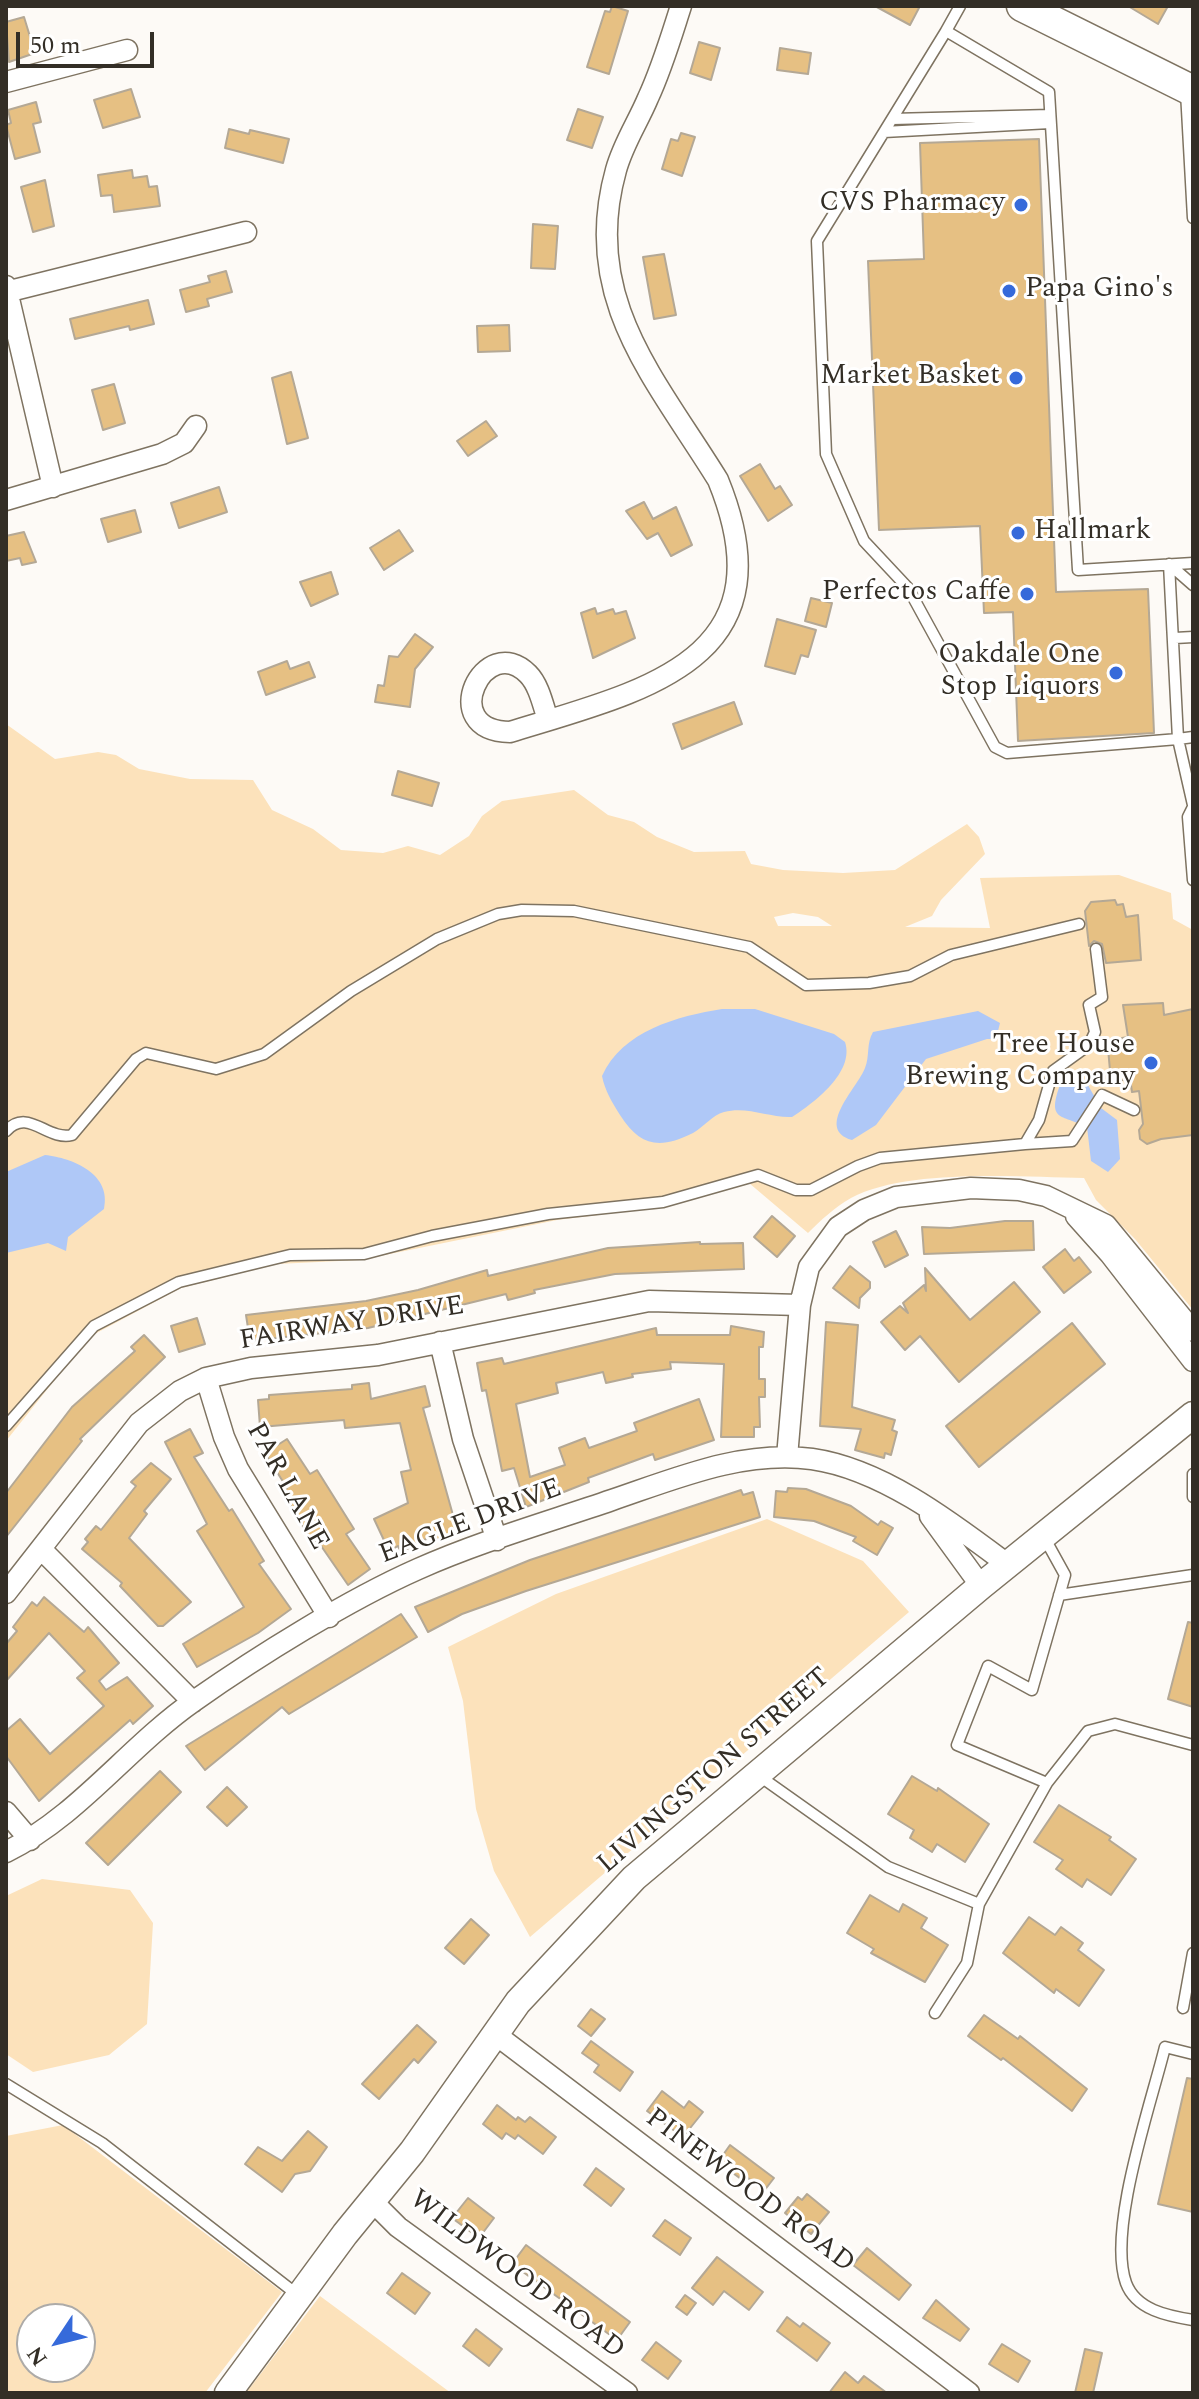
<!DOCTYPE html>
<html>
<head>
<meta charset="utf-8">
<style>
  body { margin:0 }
  #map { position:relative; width:1199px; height:2399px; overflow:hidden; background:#fdfaf6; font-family:Spectral,serif }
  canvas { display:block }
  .frame { position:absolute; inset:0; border:8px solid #332e26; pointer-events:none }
  .north { position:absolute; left:16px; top:2303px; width:80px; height:80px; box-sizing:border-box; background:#fff; border:2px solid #adaba8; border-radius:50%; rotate:235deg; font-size:22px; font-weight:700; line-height:32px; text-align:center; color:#332e26 }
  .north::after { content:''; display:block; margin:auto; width:28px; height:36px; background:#366ada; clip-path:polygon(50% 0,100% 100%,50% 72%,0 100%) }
  .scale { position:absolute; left:16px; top:32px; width:138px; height:36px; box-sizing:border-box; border:4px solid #332e26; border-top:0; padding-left:10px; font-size:24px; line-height:28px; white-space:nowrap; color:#332e26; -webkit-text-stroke:6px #fff; paint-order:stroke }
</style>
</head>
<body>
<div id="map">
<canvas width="1199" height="2399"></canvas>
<div class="frame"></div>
<div class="north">N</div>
<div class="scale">50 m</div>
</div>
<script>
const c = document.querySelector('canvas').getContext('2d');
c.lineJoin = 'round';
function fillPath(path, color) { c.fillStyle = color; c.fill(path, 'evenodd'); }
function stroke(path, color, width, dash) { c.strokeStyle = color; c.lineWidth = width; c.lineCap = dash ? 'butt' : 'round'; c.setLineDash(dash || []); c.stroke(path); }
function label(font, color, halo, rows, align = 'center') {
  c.font = font + ' Spectral,serif'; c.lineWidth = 6; c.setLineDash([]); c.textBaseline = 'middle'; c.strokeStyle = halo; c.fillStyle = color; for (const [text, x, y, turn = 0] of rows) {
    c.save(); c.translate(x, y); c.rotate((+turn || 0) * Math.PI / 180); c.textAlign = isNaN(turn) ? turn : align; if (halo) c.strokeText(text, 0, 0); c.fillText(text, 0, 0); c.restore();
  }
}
fillPath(new Path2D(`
  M6,724l49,35 43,-7 18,3 23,14 51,10 63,1 19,30 41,19 28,21 42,3 25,-7 32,9 29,-19 13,-20 20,-15 72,-11 34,25 26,7 23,15 37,15 51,-1 6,13 32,6 60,3 52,-3 72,-46 12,13 6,17 -44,46 -9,16 -27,11 85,1 -10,-50 139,-3 52,18 2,26 20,11v380l-58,-71 -39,-39 -12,-22c-64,-1 -177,-10 -233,20 -17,10 -30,22 -43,35l-59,-50 -86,24 -106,13 -197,40 -83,4 -96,24 -92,49 -83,104zM793,913l25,4 14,9h-54l-4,-9z
  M767,1519l96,42 46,51 -379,325 -36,-66 -18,-62 -13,-108 -15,-54 108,-53z
  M42,1879l88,11 23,33 -6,101 -38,31 -76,17 -27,-18v-158z
  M63,2125l219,167 -77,101h-199v-257zM32,2319h48v48h-48z
  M320,2296l131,97h-205z`), '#fce2bb');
fillPath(new Path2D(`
  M722,1009h33l79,25 11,8c10,30 -31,61 -53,75 -23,1 -44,-11 -68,-5 -12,3 -20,15 -31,21 -34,17 -53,13 -73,-18 -8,-13 -15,-24 -18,-39 20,-45 76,-60 120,-67z
  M978,1011l22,12 -4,16h-9l-61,20 -50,66 -24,15c-38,-11 6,-53 13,-72 5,-12 1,-24 8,-36z
  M1072,1075l13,5 16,28 16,12 3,39 -12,13 -17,-11 -4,-34c-26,-13 -41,-5 -26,-45z
  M45,1155c28,3 67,19 59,54l-36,28 -2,14 -18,-8 -42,10v-81z`), '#afc8f7');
const building = new Path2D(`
  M612,6l16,5 -19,63 -22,-7 18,-56 5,1z
  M875,6h45l-10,19z
  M1128,6h40l-10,18z
  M24,17l11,36 -26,9 -3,-40z
  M699,42l21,6 -9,32 -21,-7z
  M780,48l31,5 -3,21 -31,-4z
  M131,89l9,28 -37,11 -9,-28z
  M36,102l5,20 -8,2 7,28 -25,7 -9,-34 5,-2 -3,-13z
  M578,109l25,8 -11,31 -25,-8z
  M229,129l20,5 1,-4 39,9 -6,24 -58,-15z
  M681,133l14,4 -13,39 -20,-7 9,-30 7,2z
  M1039,139l17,453 92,-3 6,144 -136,8 -5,-129 -29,1 -4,-87 -101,4 -11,-269 56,-2 -4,-116z
  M132,170l1,8 14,-2 2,11 8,-1 3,20 -46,6 -2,-17 -11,1 -3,-21z
  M45,180l9,46 -21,6 -12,-45z
  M533,224l25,2 -3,43 -24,-1z
  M664,254l12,61 -22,4 -11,-62z
  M226,271l6,21 -25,7 2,7 -23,6 -6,-22 30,-8 -2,-6z
  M148,300l6,24 -24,6 -1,-4 -54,13 -5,-20z
  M509,325l1,26 -32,1 -1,-26z
  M291,372l17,66 -21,6 -15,-66z
  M114,384l11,39 -22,7 -11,-40z
  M486,421l11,15 -29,20 -11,-15z
  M760,464l15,25 5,-3 12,19 -24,16 -28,-45z
  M219,487l8,25 -48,16 -8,-25z
  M644,502l9,17 23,-12 16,38 -21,11 -13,-23 -11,6 -21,-28z
  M135,510l6,22 -33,10 -7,-23z
  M399,530l14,21 -29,19 -14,-22z
  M24,532l12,30 -14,3 -2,-7 -14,3v-25z
  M331,572l7,22 -27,12 -11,-24z
  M811,598l21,5 -6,24 -21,-6z
  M595,608l2,6 16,-5 2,5 11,-3 9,27 -42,20 -12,-45z
  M777,619l39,11 -8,27 -7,-2 -6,19 -30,-8z
  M415,634l18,13 -18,22 -5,38 -35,-5 3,-17 6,1 5,-30 9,1z
  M287,661l3,8 19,-7 6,15 -49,18 -8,-23z
  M734,702l8,22 -60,25 -9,-25z
  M398,771l41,12 -7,23 -40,-11z
  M1115,900l2,5 6,-1 3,13 12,-2 3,45 -35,3 -4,-19 -8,-3 -5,5 -4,-35 6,-9z
  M1163,1003l1,12 29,-6v126l-32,4 -14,5 -7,-5 -1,-9 4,-6 -4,-33 -7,1 -2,-13 -19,3 -3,-34 15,-3 -1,-7 6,-1 -5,-32z
  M772,1216l23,20 -18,21 -23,-20z
  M1005,1221h28l1,29 -110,4 -2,-27 28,1z
  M896,1231l12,24 -23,12 -12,-25z
  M700,1242v2l43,-1 1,26 -129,5 -81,16 1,3 -27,7 -2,-6 -138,34 -118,13 -4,-26 120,-14 52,-11 69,-20 1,6 120,-28z
  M1065,1249l9,12 5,-4 12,15 -27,21 -21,-26z
  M850,1266l20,16v6l-10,10 -1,10 -26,-20z
  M925,1268l45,52 44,-38 26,30 -81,70 -39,-46 -15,14 -24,-28 19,-16 8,7 -5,-10 21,-18 2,6z
  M197,1318l8,26 -26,8 -8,-26z
  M826,1322l32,3 -6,82 43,13 -3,10 5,2 -6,23 -6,-2 -1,5 -29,-8 6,-21 -41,-3z
  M1072,1323l33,41 -126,103 -33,-41z
  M731,1326l33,6 -1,15h-4v32h6v18h-6l1,30h-6v10h-33l3,-73 -54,-2 1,7 -39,5 1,3 -27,6 -3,-11 -47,11 2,10 -42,11 14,73 35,-12 -6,-17 26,-10 4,10 48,-17 -3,-8 65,-24 15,41 -59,20 -2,-6 -65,24 1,4 -63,25 -12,-39 -12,3 -16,-81 -4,1 -5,-28 25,-5 2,6 152,-36 1,7h73z
  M144,1335l21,22 -85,82 2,2 -76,96v-44l66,-86 63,-56 -4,-4z
  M369,1383l2,16 54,-13 5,20 -7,2 35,125 -24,8 -2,-5 -31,16 -3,-6 -9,5 -15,-32 34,-16 -7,-31 10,-2 -11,-47 -55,5 -1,-8 -84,7 -2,-27 11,-1v-4l83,-6v-4z
  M190,1429l13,24 -9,4 35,54 3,-2 32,52 -5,3 32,45 -33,24 -61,34 -14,-23 61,-37 -47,-76 10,-7 -42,-82z
  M287,1439l23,35 7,-4 37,59 -8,5 24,35 -22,16 -31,-45 -4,3 -9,-15 -22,-37 5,-3 -22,-35z
  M151,1463l20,16 -27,32 3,3 -18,24 62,64 -28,24h-5l-38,-40 2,-3 -40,-34 6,-7 -3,-3 11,-13 5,4 35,-44 -5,-4z
  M788,1488l18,1 45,17 27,19 3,-4 12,7 -16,27 -24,-14 3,-4 -42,-16 -40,-4 2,-26 11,1z
  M741,1490l2,5 10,-3 7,25 -234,74 -64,23 -34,18 -13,-25 115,-47z
  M44,1597l40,35 4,-5 31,36 -20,18 7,9 21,-13 26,29 -20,18 -3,-4 -91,81 -33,-45v-25l14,-12 30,35 54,-48 -27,-28 8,-7 -36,-38 -43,48v-37l11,-13 -4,-4 19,-25 5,4z
  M401,1614l16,23 -128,77 -7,-7 -77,63 -19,-24z
  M1188,1622l5,1v84l-25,-8z
  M160,1771l21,21 -73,73 -22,-22z
  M912,1776l25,15 1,-3 51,36 -24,38 -28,-18 -5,8 -22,-14 4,-8 -26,-16z
  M227,1787l20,20 -20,19 -20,-19z
  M1059,1805l52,32 -2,3 27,19 -25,36 -24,-16 -5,8 -26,-18 7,-9 -29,-18z
  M870,1895l29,17 4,-8 24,14 -6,10 27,17 -23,37 -54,-29 3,-4 -27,-16z
  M1029,1917l26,18 6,-8 22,16 -5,7 26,20 -25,36 -23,-17 -2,4 -51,-40z
  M471,1919l18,16 -25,29 -19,-16z
  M591,2009l14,10 -14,17 -13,-10z
  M984,2015l34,24 2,-3 67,53 -15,22 -69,-53 -2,2 -33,-24z
  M417,2025l19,17 -18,21 -4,-4 -35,40 -17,-15z
  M591,2041l42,31 -13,19 -26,-19 5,-7 -17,-12z
  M1187,2078l6,1v133l-35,-8z
  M662,2091l22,17 5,-7 14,11 -20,25 -36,-26z
  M497,2105l19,15 2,-3 7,5 5,-5 26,20 -13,17 -25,-19 -3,4 -9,-6 -4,6 -19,-15z
  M308,2131l19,16 -17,24 -15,3 -13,18 -37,-28 13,-17 24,14z
  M730,2145l44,33 -10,13 -16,-13 -3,4 -27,-20z
  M596,2168l28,21 -13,17 -27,-21z
  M807,2194l22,18 -18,22 -26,-21 13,-16 4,3z
  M468,2198l26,20 -15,20 -27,-20z
  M665,2220l26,18 -11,17 -27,-19z
  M526,2245l104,77 -13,18 -105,-76z
  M867,2248l44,37 -12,15 -46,-35z
  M717,2257l46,35 -14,18 -25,-19 -11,14 -21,-17z
  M402,2273l28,20 -15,21 -28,-21z
  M685,2295l11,8 -9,12 -11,-8z
  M936,2300l33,29 -9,12 -37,-23z
  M787,2317l13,10 3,-4 27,20 -13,18 -40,-30z
  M476,2329l26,20 -13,17 -26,-20z
  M656,2342l25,19 -13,18 -26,-19z
  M1002,2344l28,17 -12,21 -29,-18z
  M1085,2349l17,4 -9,40h-18z
  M845,2372l13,11 6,-7 23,17h-58z`);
fillPath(building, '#e6c083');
stroke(building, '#b4a895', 2);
const service = new Path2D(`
  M960,6l-14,25 103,61 29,478 115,-7
  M946,31l-129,210 9,213 38,87 44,47 87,159 12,6 171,-14 -9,-175
  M1186,92l7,126
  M892,119l158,-4
  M884,132l166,-9
  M1169,564l24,21
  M1175,638l18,-1
  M1193,737l-15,2 15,66
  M1193,807l-5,10 5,63
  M6,1131c22,-24 41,10 66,4l64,-76 10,-6 70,16 48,-15 87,-63 86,-52 61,-25 24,-4 52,1 175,36 57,38 63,-2 41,-7 41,-21 128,-31
  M1025,1144l47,-3 30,-46 32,15
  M6,1426l88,-100 85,-44 111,-27 74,-1 68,-18 116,-22 115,-12 95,-27 38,15h15l47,-24 22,-8 145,-14 14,-24 14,-49 36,-26 6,-13 -6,-27 13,-8 -6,-48
  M1193,1474v23
  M1044,1537l21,38 -33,115 -44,-24 -31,79 90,38
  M1059,1595l134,-20
  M758,1775l130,92 91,37
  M1183,2008l10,-55
  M935,2013l32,-50 12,-59 68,-121 41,-52 27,-7 78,21
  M1193,2054l-28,-7c-14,57 -58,183 -39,236 10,27 42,33 67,37
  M6,2084l96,59 197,153`);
const minor = new Path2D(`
  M6,82l121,-32
  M6,286l47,201
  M6,292l240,-60
  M6,500l156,-46 22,-11 12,-17
  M548,720c-5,-15 -9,-35 -20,-46 -43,-44 -93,57 -18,58 133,-41 282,-71 208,-252 -63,-102 -138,-182 -102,-310 7,-26 22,-48 32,-72 14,-30 23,-61 33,-92
  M1076,1216l34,38 83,107
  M440,1342l23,97 34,101
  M206,1378l18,59 14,32 91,148
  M787,1457l13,-152 9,-38 29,-40 26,-17 32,-13 75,-9 48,2 27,6 60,29 87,106
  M930,1516l51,70
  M41,1549l152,153
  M6,1593l133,-170 41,-32 26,-13 45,-10 127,-13 271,-54 151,4
  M6,1812l24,28
  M6,1852c73,-36 122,-105 188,-151 64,-45 154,-101 224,-132 63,-28 130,-47 194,-69 65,-22 130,-50 200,-41 70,10 139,63 195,105
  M495,2034l474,359
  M372,2201l26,26 229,166`);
const tertiary = new Path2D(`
  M228,2393l117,-159 67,-82 106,-150 116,-124 347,-292 212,-171`);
const secondary = new Path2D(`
  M1022,6l171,85`);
stroke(service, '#7e7361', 13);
stroke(minor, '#7e7361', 23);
stroke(tertiary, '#7e7361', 29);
stroke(secondary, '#7e7361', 33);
stroke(service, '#fff', 10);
stroke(minor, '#fff', 20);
stroke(tertiary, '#fff', 26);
stroke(secondary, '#fff', 30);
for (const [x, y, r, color] of [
  [1021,205,8,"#366ada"],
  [1009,291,8,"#366ada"],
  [1016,378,8,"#366ada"],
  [1018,533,8,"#366ada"],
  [1027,594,8,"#366ada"],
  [1116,673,8,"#366ada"],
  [1151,1063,8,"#366ada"]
]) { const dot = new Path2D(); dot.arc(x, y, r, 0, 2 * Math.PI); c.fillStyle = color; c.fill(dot); stroke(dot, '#fff', 3); }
label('28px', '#332e26', '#fff', [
  ["CVS Pharmacy",1005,205],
  ["Papa Gino's",1025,291,"left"],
  ["Market Basket",1000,378],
  ["Hallmark",1034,533,"left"],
  ["Perfectos Caffe",1011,594],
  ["Oakdale One",1100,657],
  ["Stop Liquors",1100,689],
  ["Tree House",1135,1047],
  ["Brewing Company",1135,1079]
], 'right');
label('28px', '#332e26', '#fff', [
  ["FAIRWAY DRIVE",352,1325,-9],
  ["PAR LANE",286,1487,61],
  ["EAGLE DRIVE",471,1523,-21],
  ["LIVINGSTON STREET",715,1772,-41],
  ["PINEWOOD ROAD",749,2192,37],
  ["WILDWOOD ROAD",516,2276,37]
]);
</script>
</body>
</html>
